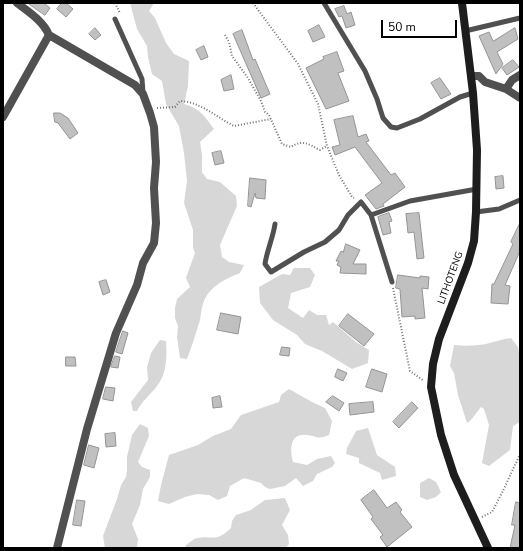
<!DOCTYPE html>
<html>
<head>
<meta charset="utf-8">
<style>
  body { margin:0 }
  #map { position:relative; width:523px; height:551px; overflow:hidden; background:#fff; font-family:"Nunito Sans",sans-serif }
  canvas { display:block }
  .frame { position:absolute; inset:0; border:4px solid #000; pointer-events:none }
  .scale { position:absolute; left:381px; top:20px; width:76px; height:18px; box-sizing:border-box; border:2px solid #000; border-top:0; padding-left:5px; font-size:12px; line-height:14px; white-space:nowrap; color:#000; -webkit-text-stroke:3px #fff; paint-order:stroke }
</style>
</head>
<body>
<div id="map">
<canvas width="523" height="551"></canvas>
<div class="frame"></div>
<div class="scale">50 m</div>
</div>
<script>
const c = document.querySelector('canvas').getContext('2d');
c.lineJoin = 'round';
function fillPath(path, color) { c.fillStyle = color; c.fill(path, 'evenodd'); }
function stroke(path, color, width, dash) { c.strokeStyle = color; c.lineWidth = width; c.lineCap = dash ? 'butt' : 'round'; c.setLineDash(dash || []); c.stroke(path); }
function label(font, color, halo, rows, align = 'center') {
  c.font = font + ' "Nunito Sans",sans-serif'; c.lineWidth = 3; c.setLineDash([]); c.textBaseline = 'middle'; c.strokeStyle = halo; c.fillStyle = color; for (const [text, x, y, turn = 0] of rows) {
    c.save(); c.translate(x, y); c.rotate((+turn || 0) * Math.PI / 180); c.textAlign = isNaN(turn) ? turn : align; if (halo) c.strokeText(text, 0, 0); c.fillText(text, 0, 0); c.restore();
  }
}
fillPath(new Path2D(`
  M130,3h24l-5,8 6,7 11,25 8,11 15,7 -1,25 -4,18c16,4 21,13 30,25l-14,13 2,13v17l5,7 13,3 16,14 1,10 -17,39 2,12 7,5 15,3 -4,8c-15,6 -32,14 -37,31 -2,5 -2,11 -3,16 -4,13 -8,26 -13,39l-7,-1 -3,-21 1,-11 -3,-8v-10l2,-9 13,-12 -4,-9 9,-25 -2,-5v-18l-9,-27 3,-22 -3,-28 -5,-27 -13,-22 -4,-23 -10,-7 -4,-17 -1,-11 -10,-17z
  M294,268h16l5,7 -5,12 -19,6 -3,15 15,10 6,-8 8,5h9l3,10 4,-3 23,20 13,8 -1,13 -16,6 -30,-18 -17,-7 -8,-9 -24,-15 -13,-17 -1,-16 23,-13 8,1z
  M511,338l7,9 2,12v63l-7,4 -3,24 -21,16 -7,-3 7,-38 -5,-16 -3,-2c-5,6 -8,12 -14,16l-9,-28 -4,-22 -4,-7 4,-21c10,1 21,1 32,-1 9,-2 16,-5 25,-6z
  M160,340l6,1c1,15 1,33 -9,45 -7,9 -15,15 -20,25h-4l-2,-9 17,-22 -1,-13 4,-14z
  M289,389l23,13 13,6 7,13 -3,14c-13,5 -11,1 -22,0 -18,-2 -17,15 -14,27l14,3 10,-6 14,-3 4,7 -3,4 -15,7 -4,7 -10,5 -7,-8 -11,8 -15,3 -5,-2 -4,-4 -17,-5 -14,8 -3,10 -9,4 -9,-5 -12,-1 -12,3 -16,7 -11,-3 3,-16 8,-30 29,-10 15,-9 18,-7 10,-14 38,-13 2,-7z
  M140,424l8,4 1,8 -11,26 4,5 8,3v7l-7,12 -3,16 -8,19 6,15 -1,9h-32l-2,-12 14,-37 4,-14 5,-8 1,-7v-13l5,-22z
  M368,428l9,27 18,12 1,9 -14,4 -2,-7 -21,-10v-5l-13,-4 1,-6 9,-17z
  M429,478l7,4 5,10 -5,5 -9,3 -7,-3v-14z
  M285,498l5,12 -8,15 6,10 1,9 -3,4h-101l1,-3c3,-2 7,-6 11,-7 17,-3 18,5 34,-10l1,-7 4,-6 15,-5 14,-10z`), '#d7d7d7');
const building = new Path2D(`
  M28,3h16l6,5 -5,7z
  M62,3h4l7,6 -7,8 -9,-8z
  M344,6l3,8 4,-2 4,13 -9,3 -4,-12 -3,1 -4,-8z
  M319,25l6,12 -12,5 -5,-11z
  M95,28l6,7 -6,5 -6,-6z
  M515,28l3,11 -21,13 6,12 -7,10 -17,-38 10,-4 4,9z
  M242,30l11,30 2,-1 15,35 -9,4 -28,-64z
  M204,46l4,11 -7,3 -5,-10z
  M337,52l7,19 -6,2 11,28 -23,8 -20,-41 18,-9 -1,-2z
  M513,60l6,7 -12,8 -5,-7z
  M231,75l3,14 -10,2 -3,-11z
  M440,78l11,16 -10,5 -10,-16z
  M54,113h6l8,5 10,15 -8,6 -12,-16 -3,-1z
  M353,116l5,21 8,-3 3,7 -3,1 25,33 4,-2 10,14 -22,17 1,2 -8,3 -11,-14 17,-12 -27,-36 -20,8 -3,-8 8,-2 -6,-25z
  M221,151l3,12 -9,2 -3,-12z
  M503,176l1,12 -8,1 -1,-12z
  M250,178l16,2 -1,19 -9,-1 -1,-5 -4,14 -3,-1z
  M389,213l3,8 -3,1 2,11 -8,2 -5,-18z
  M419,213l5,45 -7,1 -3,-27 -6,1 -2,-19z
  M520,223v28l-15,34 5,1 -2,18 -17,-1 1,-19h2l19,-40 -2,-2z
  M346,244l14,6 -7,14h13v10l-26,-1 1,-6 -4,-2 2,-4h-3l5,-10 2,1z
  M398,275l22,3v-2l9,1 -1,12 -6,-1 3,30 -10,1v-3l-13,1 -2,-28 -4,-1z
  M106,280l4,12 -7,3 -4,-13z
  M221,313l20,4 -3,17 -21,-4z
  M348,314l26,20 -10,12 -25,-20z
  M123,331l5,2 -6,21 -6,-2z
  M282,347l8,1 -1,8 -9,-1z
  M115,356l5,1 -2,11 -7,-1z
  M66,357h9l1,9h-10z
  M338,369l9,4 -4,8 -8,-4z
  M372,369l15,5 -5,18 -16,-5z
  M106,387l9,1 -2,13 -10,-2z
  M220,396l2,11 -9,1 -1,-10z
  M333,396l11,7 -5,8 -13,-9z
  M373,402l1,10 -24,3 -1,-11z
  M412,402l6,6 -19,20 -6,-6z
  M115,433l1,13 -10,1 -1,-13z
  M89,445l10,3 -5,20 -10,-3z
  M374,490l13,18 9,-6 6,8 -2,2 12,15 -25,20 -7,-10 3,-2 -12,-16 2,-2 -12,-17z
  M77,500l8,1 -4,25 -8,-1z
  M516,502l4,1v45h-10l5,-23h-3z`);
fillPath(building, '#c0c0c0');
stroke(building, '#949494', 1);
stroke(new Path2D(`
  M115,3l5,10
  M253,3l45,61 20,40 9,42 12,29 13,22 2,1
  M225,35l4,7 3,14 16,22 13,23 4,11 4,3 13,29 9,3c12,-8 17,-3 29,3l7,-4
  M157,108l18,-1 5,-6c21,1 36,16 54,25l37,-7
  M393,288l17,83 14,10
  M482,517l10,-5 10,-19 18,-39`), '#727272', 2, [1, 2]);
stroke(new Path2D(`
  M324,3l41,68 12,28 6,19 8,9 6,1 23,-9 40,-22 13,-4
  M115,19l27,60 1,14
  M465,31l55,-13
  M476,212l23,-3 21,-9
  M371,215l39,-14 67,-12
  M275,224c-2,14 -8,26 -10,40l6,8 33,-20 21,-10 14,-12 9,-15 13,-13 10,13 21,67`), '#505050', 5);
stroke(new Path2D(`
  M49,35l86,50 8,9 7,19 4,14 2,35 -2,26 2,35 -2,20 -11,20 -6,22 -21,48 -29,96 -30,119
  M471,76h8l6,6 21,7 14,9
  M506,89l6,-9 8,-5
  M3,117l46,-82c-6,-14 -20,-23 -32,-32`), '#505050', 8);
stroke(new Path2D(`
  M462,3l11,90 4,57 -1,62 -2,29 -6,22 -29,76 -6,25 -2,23 10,48 13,40 34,73`), '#1d1d1d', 8);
label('10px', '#000', '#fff', [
  ["LITHOTENG",451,278,-70]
]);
</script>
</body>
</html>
